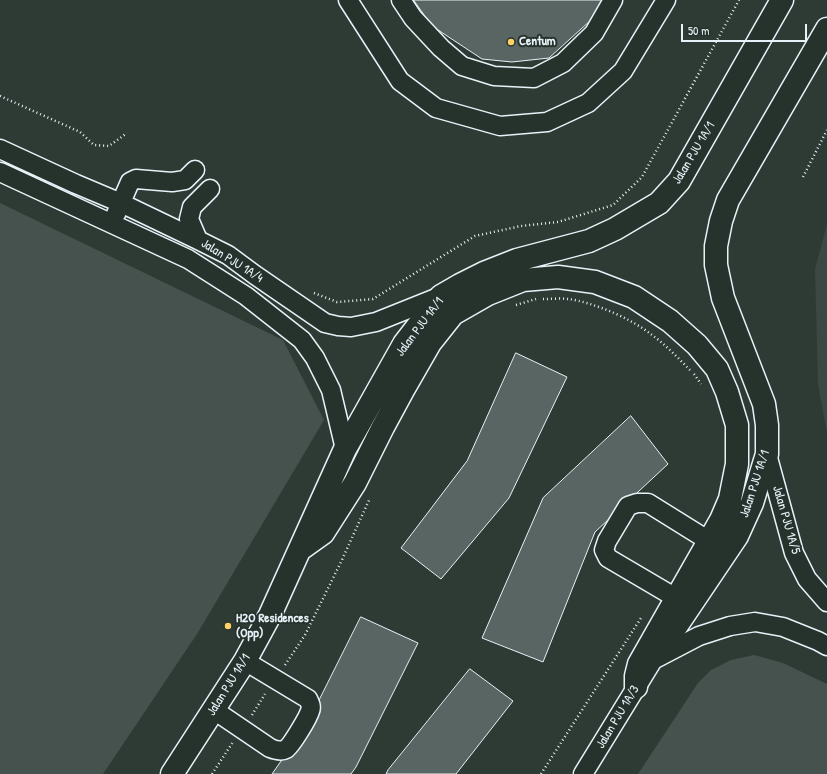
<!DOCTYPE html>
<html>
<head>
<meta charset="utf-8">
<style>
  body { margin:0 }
  #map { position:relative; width:827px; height:774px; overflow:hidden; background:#2e3b35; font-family:"Patrick Hand",sans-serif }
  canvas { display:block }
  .scale { position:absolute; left:681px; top:24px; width:126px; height:18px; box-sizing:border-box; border:2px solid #e8f1f8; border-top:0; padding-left:5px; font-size:12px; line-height:14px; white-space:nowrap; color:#e8f1f8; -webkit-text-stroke:3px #26332d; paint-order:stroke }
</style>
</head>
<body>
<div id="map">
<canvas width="827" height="774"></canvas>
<div class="scale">50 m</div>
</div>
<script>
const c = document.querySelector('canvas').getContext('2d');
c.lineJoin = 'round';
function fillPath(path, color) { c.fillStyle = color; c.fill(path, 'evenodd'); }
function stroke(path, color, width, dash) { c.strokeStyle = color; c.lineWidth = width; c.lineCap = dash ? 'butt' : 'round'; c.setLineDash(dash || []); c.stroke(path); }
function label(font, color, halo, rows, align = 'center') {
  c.font = font + ' "Patrick Hand",sans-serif'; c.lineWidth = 4; c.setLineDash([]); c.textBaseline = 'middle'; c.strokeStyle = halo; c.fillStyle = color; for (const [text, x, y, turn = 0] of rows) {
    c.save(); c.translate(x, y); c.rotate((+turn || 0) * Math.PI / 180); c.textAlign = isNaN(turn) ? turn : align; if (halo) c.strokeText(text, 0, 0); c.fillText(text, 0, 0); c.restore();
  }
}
fillPath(new Path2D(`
  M827,224v209l-9,-48 -3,-116z`), '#3b4843');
fillPath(new Path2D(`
  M0,203l283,137 41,80 -127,214 -94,140h-103z
  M754,655l29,8 44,21v90h-189l60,-91 13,-13 20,-10z`), '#45524e');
const building = new Path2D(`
  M414,0h188l-11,20 -42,38 -37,4 -30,-3 -50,-33z
  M516,353l51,24 -58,121 -68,81 -40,-31 66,-87z
  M631,416l37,48 -73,68 -52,130 -61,-24 61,-140z
  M361,617l57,26 -62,124 -5,7h-79l35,-50z
  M470,669l43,32 -57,73h-70l2,-4z`);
fillPath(building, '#596563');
stroke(building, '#e8f1f8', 1);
const minor = new Path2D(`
  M348,0l52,81 36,27 64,18 47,-4 41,-19 35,-32 43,-71
  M401,0l12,18 28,30 21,18 32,10 40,2 29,-15 31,-30 19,-33
  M0,149l76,35 45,19 77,37 30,15 27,20 70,48 13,3 13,1 25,-5 65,-26
  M0,172l188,87 58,37 56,44 13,18 16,32 14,59
  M116,214l14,-32 6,-3 36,3 13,-2 10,-10
  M198,240l-9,-21 3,-12 18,-18
  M767,454l27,99 13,26 20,23
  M676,598l-68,-40 -4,-8 3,-9 21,-35 9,-3h11l61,38
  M214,710l56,38c5,2 11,4 16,1 5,-3 22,-31 24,-38 2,-4 0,-8 -2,-12l-63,-38
  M583,774l70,-114 46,-24 31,-10 25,-4 28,5 35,14 9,5`);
const major = new Path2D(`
  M302,548l21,-15 32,-50 28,-56 20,-37 27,-47 23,-29 35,-20 35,-14 35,-3 37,5 39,15 36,24 27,24 20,24 10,23 10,33v39l-7,35 -9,21 -82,144 -3,12v11
  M669,637l68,-101 15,-33 15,-49v-29l-3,-21 -41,-106 -7,-33v-19l5,-25 7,-21 99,-171
  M172,774l73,-113 25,-46 75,-166 59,-105 37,-48 19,-11 24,-12 33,-13 72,-19 26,-12 44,-26 20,-22 103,-181`);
stroke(minor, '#e8f1f8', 21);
stroke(major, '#e8f1f8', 25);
stroke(new Path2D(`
  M0,96l80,36 14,13 15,1 18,-13
  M803,177l24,-47
  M314,293l23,9 36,-3 102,-63 46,-10 37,-4 55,-17 29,-28 97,-177
  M543,299c8,0 17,-1 25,0 25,3 64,20 84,36 14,10 26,23 38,35
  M516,305l20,-6
  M694,374l7,10
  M285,665l20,-30 36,-73 29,-64
  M252,715l13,-21
  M212,774l21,-32
  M541,774l100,-156`), '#e8f1f8', 2.5, [1, 3]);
stroke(minor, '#26332d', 18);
stroke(major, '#26332d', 22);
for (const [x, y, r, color] of [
  [511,42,4,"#ffd166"],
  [228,626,4,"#ffd166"]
]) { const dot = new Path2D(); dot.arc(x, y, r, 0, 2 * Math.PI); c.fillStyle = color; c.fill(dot); stroke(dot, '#26332d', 1.5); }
label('bold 13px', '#e8f1f8', '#26332d', [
  ["Centum",519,42],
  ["H2O Residences",236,619],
  ["(Opp)",236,634]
], 'left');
label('13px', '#e8f1f8', '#26332d', [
  ["Jalan PJU 1A/1",694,153,-59],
  ["Jalan PJU 1A/4",232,261,32],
  ["Jalan PJU 1A/1",420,327,-53],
  ["Jalan PJU 1A/1",755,484,-72],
  ["Jalan PJU 1A/5",786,520,74],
  ["Jalan PJU 1A/1",229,685,-58],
  ["Jalan PJU 1A/3",618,717,-59]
]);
</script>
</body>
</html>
